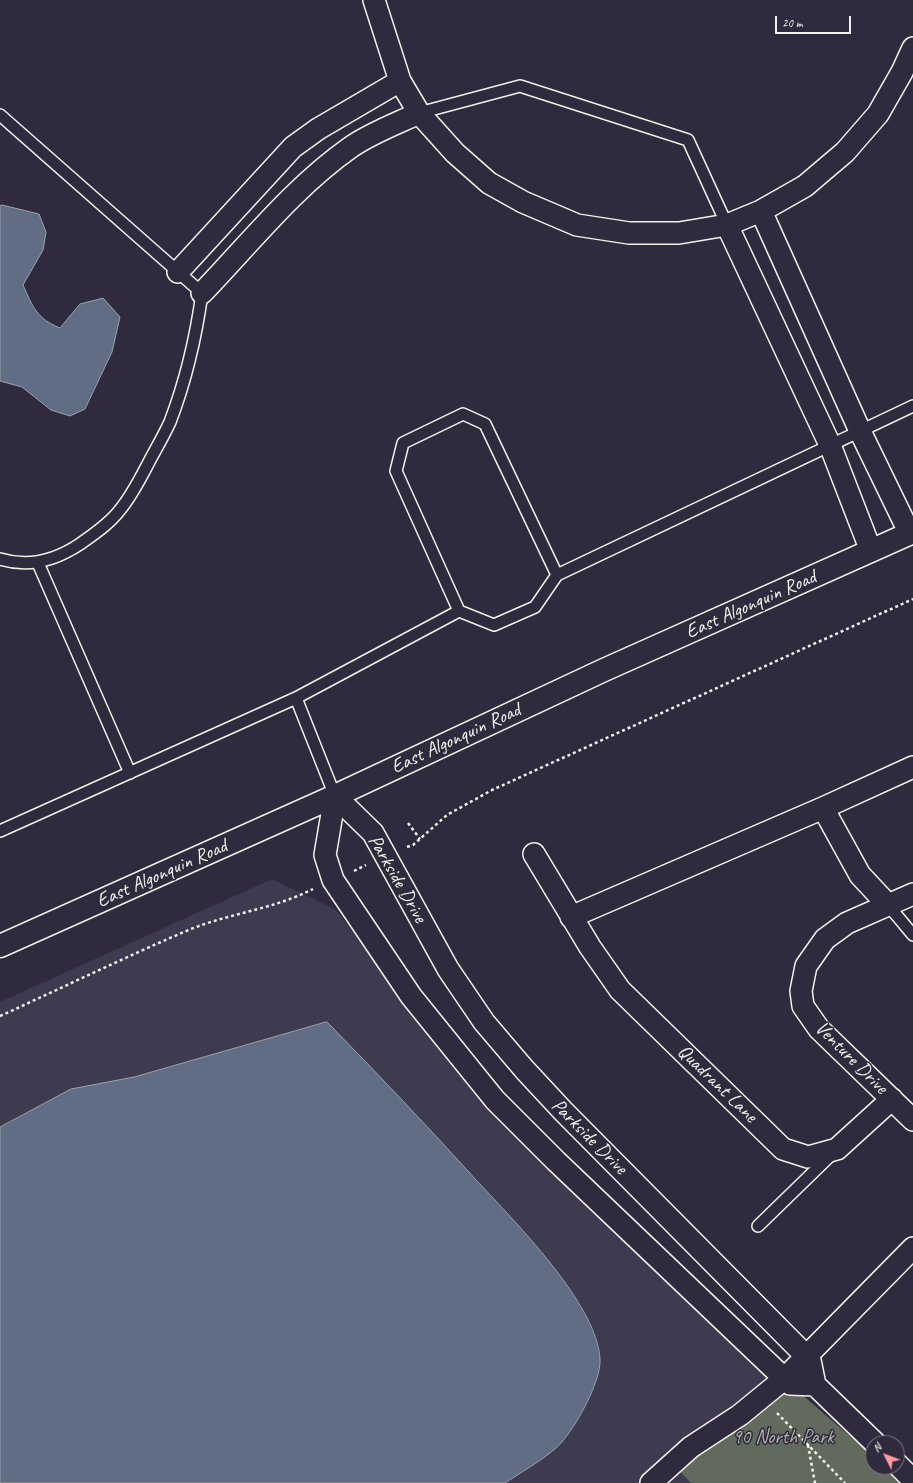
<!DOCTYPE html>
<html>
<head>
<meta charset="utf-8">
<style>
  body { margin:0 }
  #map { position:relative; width:913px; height:1483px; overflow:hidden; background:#2f2a3d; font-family:Caveat,sans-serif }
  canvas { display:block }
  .north { position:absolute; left:865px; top:1435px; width:40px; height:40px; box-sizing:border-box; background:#2f2a3d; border:1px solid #7e7a81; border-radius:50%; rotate:312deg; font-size:11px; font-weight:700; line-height:16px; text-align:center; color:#f4f1e8 }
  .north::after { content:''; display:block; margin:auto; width:14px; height:18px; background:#ff9aa2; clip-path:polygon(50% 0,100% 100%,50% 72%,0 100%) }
  .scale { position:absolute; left:775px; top:16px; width:76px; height:18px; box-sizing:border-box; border:2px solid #f4f1e8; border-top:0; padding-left:5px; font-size:12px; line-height:14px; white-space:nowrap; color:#f4f1e8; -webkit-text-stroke:3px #2f2a3d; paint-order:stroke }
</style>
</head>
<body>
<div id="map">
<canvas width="913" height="1483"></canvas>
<div class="north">N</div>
<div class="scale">20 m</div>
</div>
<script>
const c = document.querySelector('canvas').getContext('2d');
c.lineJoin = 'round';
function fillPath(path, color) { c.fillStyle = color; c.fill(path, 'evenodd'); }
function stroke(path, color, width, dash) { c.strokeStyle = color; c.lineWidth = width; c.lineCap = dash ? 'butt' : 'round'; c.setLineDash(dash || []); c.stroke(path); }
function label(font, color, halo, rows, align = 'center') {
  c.font = font + ' Caveat,sans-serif'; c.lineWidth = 3; c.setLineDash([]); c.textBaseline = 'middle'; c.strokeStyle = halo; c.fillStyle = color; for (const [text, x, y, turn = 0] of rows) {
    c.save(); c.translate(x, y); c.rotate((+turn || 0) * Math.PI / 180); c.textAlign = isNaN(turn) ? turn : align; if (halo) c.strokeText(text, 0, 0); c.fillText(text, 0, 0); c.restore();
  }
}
fillPath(new Path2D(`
  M272,879l64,31 119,154 418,403 30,16h-903v-481z`), '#3e3a50');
fillPath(new Path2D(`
  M784,1379l89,77v11h12l19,16h-213l-19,-20z`), '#626a5d');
const water = new Path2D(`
  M2,205l37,9 7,18 -3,18 -20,35c10,22 13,33 37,43l20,-24 23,-6 17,19 -8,35 -27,57 -15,7 -19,-6 -29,-23 -22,-6v-175z
  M327,1022c51,52 102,106 151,160 37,40 119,122 122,177 2,22 -28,76 -45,90 -15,13 -34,23 -50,34h-505v-356l71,-38 63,-12z`);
fillPath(water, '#606d84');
stroke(water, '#9ba2ac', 1);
const lane = new Path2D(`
  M419,113l101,-27 168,54 39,85
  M0,115l202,178c-6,44 -16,87 -32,129 -6,13 -13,25 -20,38 -9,17 -18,36 -31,51 -10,13 -25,23 -39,33 -24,16 -51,24 -80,15
  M38,563l92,210
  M459,611l-63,-140 7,-28 60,-29 22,10 72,151
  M296,698l39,98
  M0,831l296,-133 163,-87 35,14 41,-18 22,-32 356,-169
  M888,905l25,30
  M758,1226l74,-72`);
const street = new Path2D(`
  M374,0l26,81 19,32 36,40 34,30 34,19 54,23 52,8h50l48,-8 34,-14 44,-25 40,-34 33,-38 24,-42 11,-24
  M761,211l99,220 50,103
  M727,225l103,220 41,106
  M178,272l115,-125 25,-18 82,-48
  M202,293c48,-50 92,-106 149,-146 20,-14 47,-24 68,-34
  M335,796l38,37 75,136 36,53 40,47 39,42 247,249 5,25 60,58
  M335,796l-10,59 8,25 78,116 84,104 61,61 234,223 25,1
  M823,808l37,67 28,30
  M534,854l56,93 30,43 163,159 25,8 29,-8 55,-50
  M913,894l-66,29 -22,16 -19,27 -5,25 2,15 16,23 94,91
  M571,917l252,-109 90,-41
  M897,1464l16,16
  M651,1483l40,-36 49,-32 44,-36 129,-131`);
const primary = new Path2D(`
  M0,946l335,-150 269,-126 309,-138`);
stroke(lane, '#f4f1e8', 14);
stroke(street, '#f4f1e8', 24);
stroke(primary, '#f4f1e8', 25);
stroke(new Path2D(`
  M408,823l12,16
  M407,847l6,-2 34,-30 45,-25 421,-191
  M354,871l12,-6
  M0,1016c64,-29 127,-60 191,-87 40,-16 83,-20 122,-40
  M777,1413l68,70
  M808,1445l7,38`), '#f4f1e8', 2.5, [3, 3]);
stroke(lane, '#2f2a3d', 11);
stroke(street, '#2f2a3d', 21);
stroke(primary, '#2f2a3d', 22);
label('20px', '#f4f1e8', '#2f2a3d', [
  ["East Algonquin Road",751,605,-24],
  ["East Algonquin Road",456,739,-25],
  ["East Algonquin Road",162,874,-24],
  ["Parkside Drive",397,879,60],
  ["Venture Drive",851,1058,45],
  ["Quadrant Lane",717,1084,44],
  ["Parkside Drive",589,1137,45]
]);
label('20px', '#b2b4a9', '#2f2a3d', [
  ["90 North Park",783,1438]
]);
</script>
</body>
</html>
